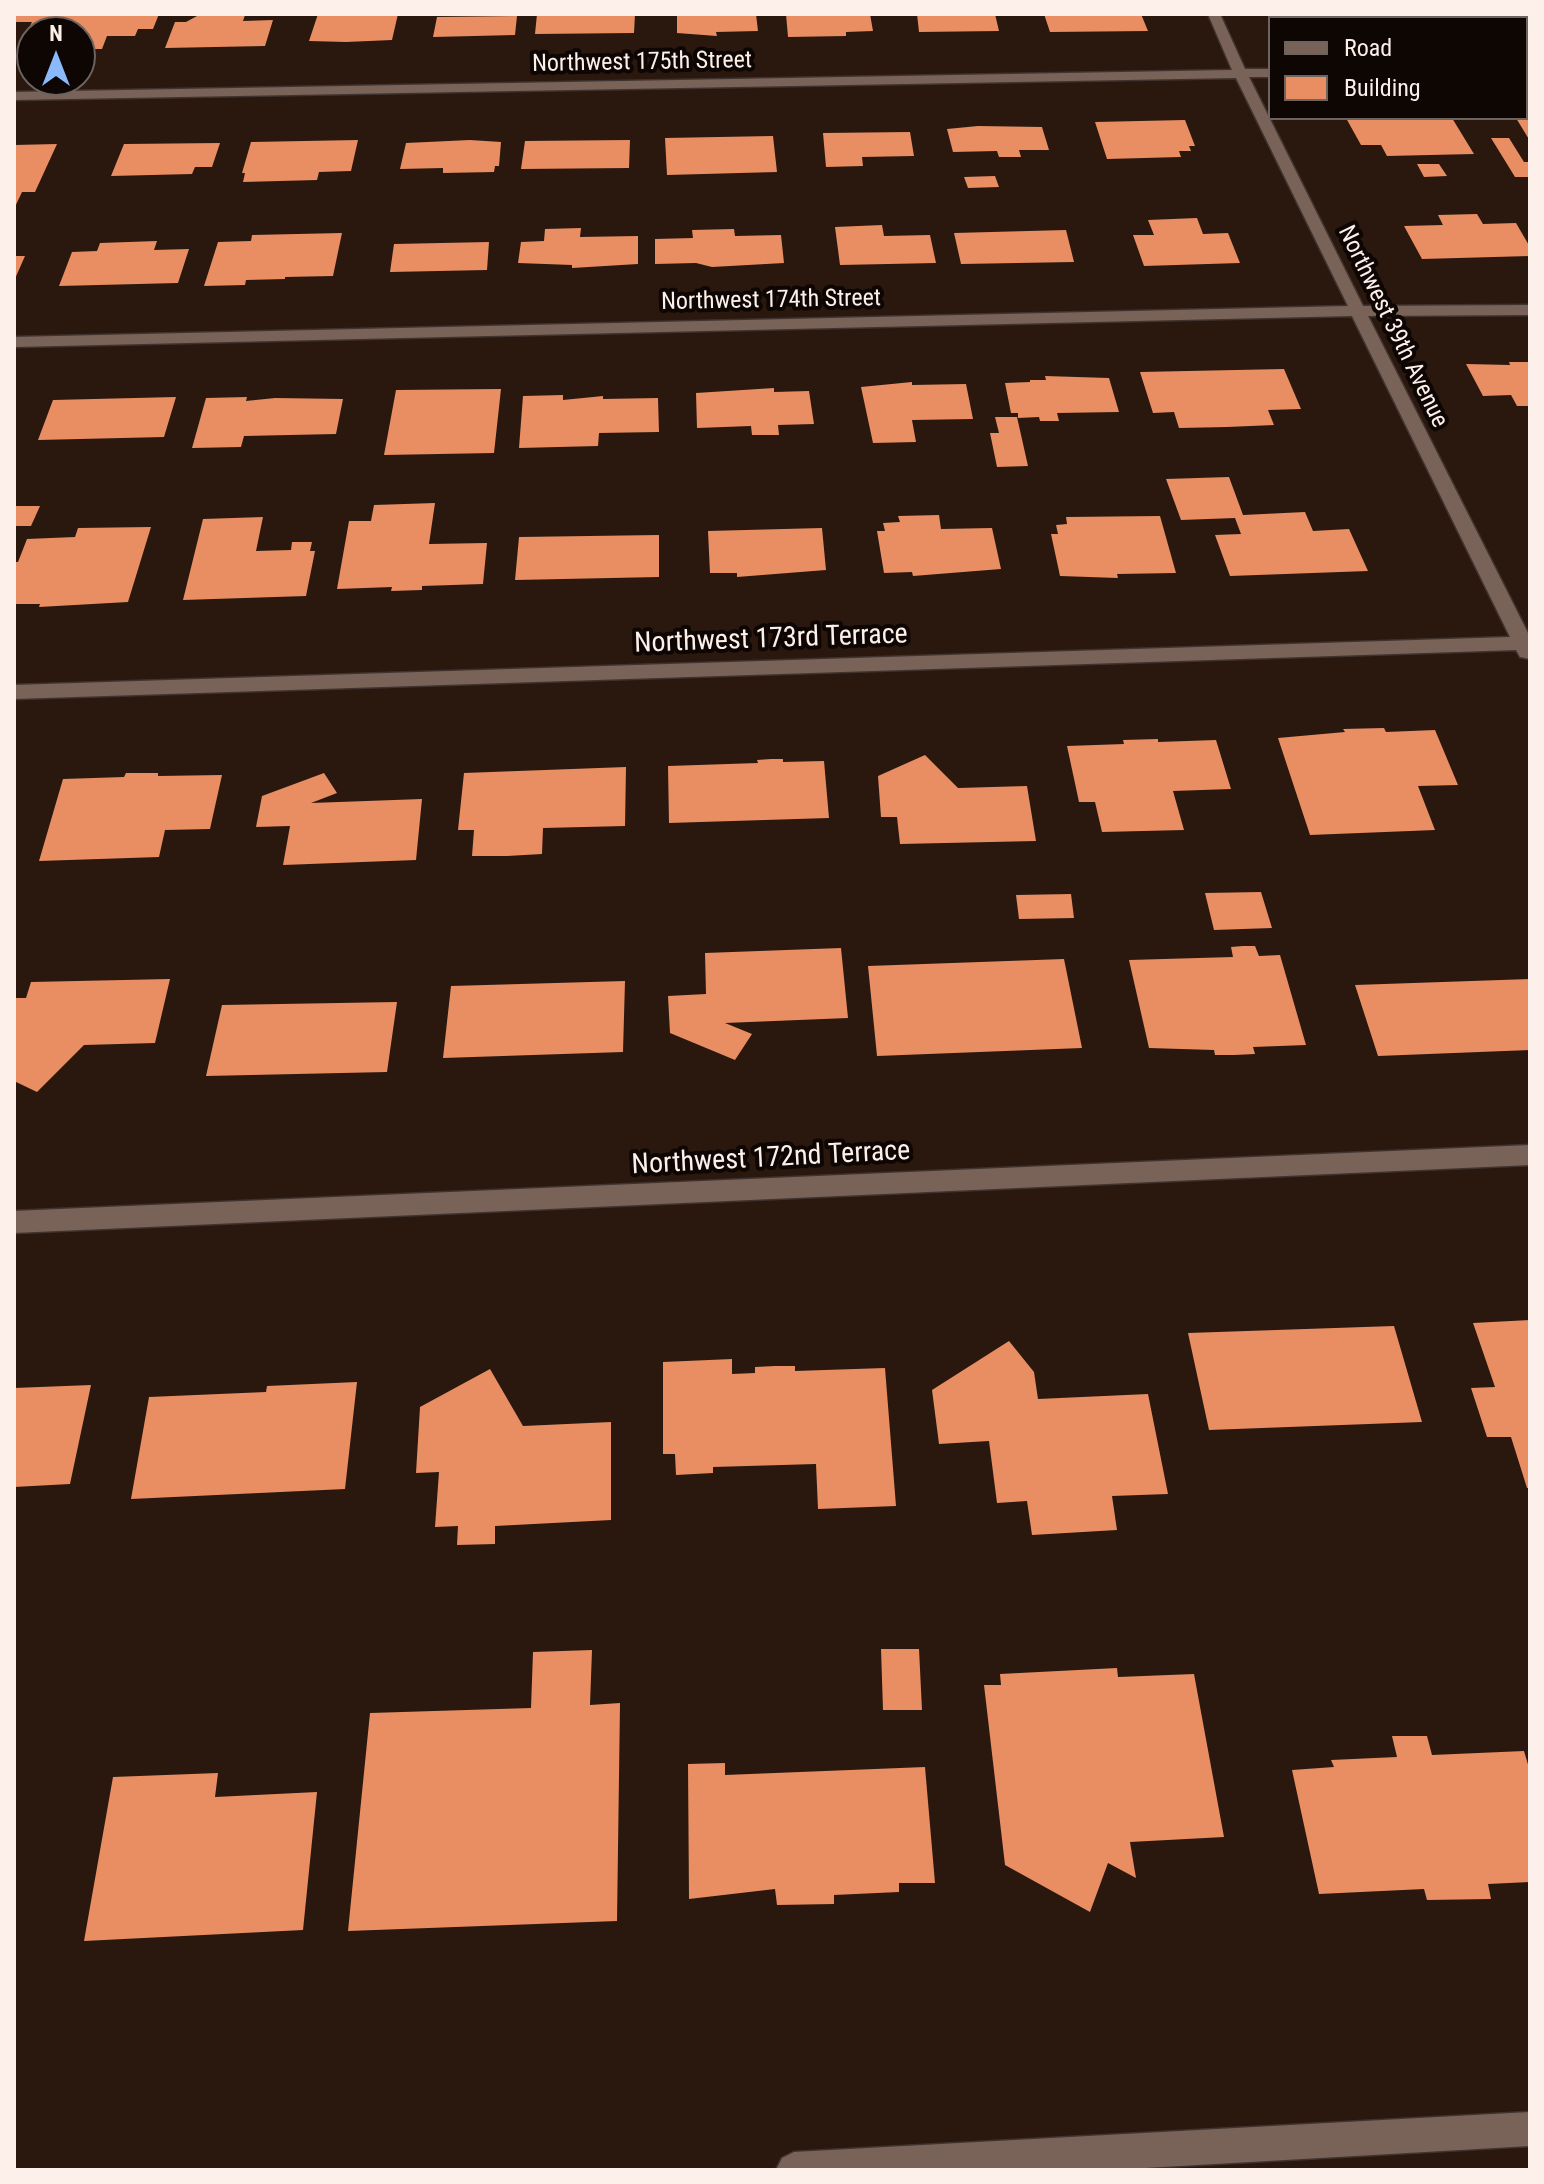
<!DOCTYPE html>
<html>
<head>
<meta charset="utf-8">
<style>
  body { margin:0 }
  #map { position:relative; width:1544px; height:2184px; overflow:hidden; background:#2a180f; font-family:"Roboto Condensed",sans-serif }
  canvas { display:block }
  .frame { position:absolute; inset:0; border:16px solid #fdefe9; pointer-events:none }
  .legend { position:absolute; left:1268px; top:16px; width:260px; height:104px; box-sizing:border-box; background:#0d0603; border:2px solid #6d635f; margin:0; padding:10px 14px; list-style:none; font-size:24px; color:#fdefe9 }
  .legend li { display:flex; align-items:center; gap:16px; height:40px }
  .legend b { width:40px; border:2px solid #6d635f }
  .north { position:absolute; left:16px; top:16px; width:80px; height:80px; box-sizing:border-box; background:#0d0603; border:2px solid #6d635f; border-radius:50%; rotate:0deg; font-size:22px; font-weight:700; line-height:32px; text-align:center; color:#fdefe9 }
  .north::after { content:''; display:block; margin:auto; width:28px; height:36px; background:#8abafc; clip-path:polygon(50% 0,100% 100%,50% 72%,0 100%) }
</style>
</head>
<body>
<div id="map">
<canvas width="1544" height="2184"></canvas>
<div class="frame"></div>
<ul class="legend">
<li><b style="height:10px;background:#796359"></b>Road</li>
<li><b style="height:22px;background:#e88e62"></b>Building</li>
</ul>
<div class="north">N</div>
</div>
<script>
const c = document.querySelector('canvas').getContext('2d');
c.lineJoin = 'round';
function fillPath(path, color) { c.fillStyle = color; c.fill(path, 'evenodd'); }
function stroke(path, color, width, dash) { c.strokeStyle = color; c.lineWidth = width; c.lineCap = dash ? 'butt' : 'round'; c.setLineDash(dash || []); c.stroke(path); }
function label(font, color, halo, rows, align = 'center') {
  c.font = font + ' "Roboto Condensed",sans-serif'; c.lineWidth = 8; c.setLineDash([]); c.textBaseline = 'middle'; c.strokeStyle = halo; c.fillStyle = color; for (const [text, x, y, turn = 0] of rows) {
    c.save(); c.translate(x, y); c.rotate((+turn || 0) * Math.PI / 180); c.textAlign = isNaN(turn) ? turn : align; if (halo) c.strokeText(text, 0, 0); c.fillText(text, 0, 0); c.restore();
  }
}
fillPath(new Path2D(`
  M14,14h145l-6,15h-15l-3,7h-28l-5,13h-22v-17h-48v18h-14l14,-28h-18z
  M318,14h80l-6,26 -46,2 -37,-1z
  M537,14h98l-1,19 -99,1z
  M677,14h79l2,17 -42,1 1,4 -40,-3z
  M786,14h84l3,17 -27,1v4l-58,1z
  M917,14h78l4,17 -80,1z
  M1044,14h97l7,17 -98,1z
  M1276,14h87l2,4h-87z
  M1412,14h96l2,4h-96z
  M245,15l-2,6 30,-1 -8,26 -100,2 10,-26h11l11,-6z
  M517,16l-2,19 -82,2 4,-20z
  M1530,115v26l-14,-23z
  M1346,118h106l22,36 -87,2 -6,-11h-20z
  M1185,120l10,26h-6l2,5h-12l2,6 -74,2 -12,-37z
  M978,126l64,1 7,23h-30l2,7h-22l-2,-6 -44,1 -6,-23z
  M910,132l4,24 -52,1 1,9 -37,1 -3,-34z
  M773,136l4,36 -110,3 -2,-37z
  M1491,138h18l15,24h6v15h-15z
  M358,140l-7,31 -32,1 -2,8 -74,2 2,-9h-3l9,-31z
  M470,140l31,2 -2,24h-4l-1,6 -51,1v-5l-43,1 6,-26z
  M630,140l-1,28 -108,1 4,-28z
  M220,143l-8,24h-17l-3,7 -81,2 13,-32z
  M57,144l-22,48h-13l-8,17v-64z
  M1417,164h22l8,12 -23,1z
  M995,176l4,11 -31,1 -4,-11z
  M1477,214l6,10 33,-1 14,24v9l-108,3 -18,-33 39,-1 -5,-10z
  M1197,218l6,16 25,-1 12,30 -96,3 -11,-31h21l-6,-15z
  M882,225l2,11 46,-1 6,28 -96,2 -5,-38z
  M581,228l-1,9 58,-1v28l-66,4v-3l-54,-2 3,-21 23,-1 1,-12z
  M734,229l1,7 46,-1 3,28 -72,4 -16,-4 -41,1v-25l38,-1 -1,-8z
  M1066,230l8,32 -113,2 -7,-31z
  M342,233l-9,43 -48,1v2l-39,1 -1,5 -41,1 14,-44 33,-1 1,-6z
  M157,241l-3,9 35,-1 -11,34 -119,3 13,-34 25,-1 3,-8z
  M489,242l-2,28 -97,2 4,-28z
  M14,256h11l-11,25z
  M1509,362h21v44h-13l-6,-11 -28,1 -17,-32 44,1z
  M1284,369l17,40 -33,1 6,15 -47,2 -48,1 -5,-16 -21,1 -13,-41z
  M1045,376l64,2 10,34 -62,1 2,8h-19l-1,-4 -21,1v-5h-7l-6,-30 25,-1v-2h16z
  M912,382v3l54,-1 7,35 -61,1 4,22 -43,1 -12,-56z
  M774,388v4l35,-1 5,33 -36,1 1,10h-27l-1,-9 -54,2 -1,-35z
  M501,389l-7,64 -110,2 12,-65z
  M563,395v5l40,-4v3l55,-1 1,34 -60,1 -1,13 -79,2 4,-52z
  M176,397l-12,40 -126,3 15,-40z
  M247,397l-1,4 29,-3 68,1 -7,35 -92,2 -3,11 -49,1 14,-50z
  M995,417h22l11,49 -31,1 -7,-34h9z
  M1229,477l14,38 62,-3 8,19 36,-2 19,42 -138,5 -15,-41 26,-1 -6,-16 -54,2 -15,-41z
  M435,503l-6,41 58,-1 -4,41 -61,2v4l-31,1 1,-4 -55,2 12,-68h22l3,-16z
  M14,506h26l-9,20h-17z
  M939,515l2,14 51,-1 9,41 -88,7 -1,-4 -28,1 -7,-42h8l-2,-8 17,-1 -2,-6z
  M1160,516l16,57 -59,1 1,4 -58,-2 -9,-42h7l-2,-9 11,-1 -1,-7z
  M263,517l-7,34 35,-1 1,-8h20l-2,9h5l-9,45 -123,4 20,-81z
  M151,527l-23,75 -89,5 1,-3h-26v-42h4l9,-23 48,-2 3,-9z
  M822,528l4,42 -89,7v-4h-27l-2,-42z
  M659,535v42l-144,3 4,-43z
  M1384,728l2,4 49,-2 23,55 -40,1 17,44 -125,5 -32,-97 67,-6 -2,-3z
  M1158,739v3l58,-2 15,49 -58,2 11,39 -82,2 -7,-30h-16l-12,-56 57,-2 -1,-4z
  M925,755l33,33 69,-2 9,55 -136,3 -3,-27h-16l-3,-41z
  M771,759h12v3l41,-1 5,57 -160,5 -1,-57 90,-3 -1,-3z
  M626,767l-1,59 -82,2 -1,26 -35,2h-35l2,-26h-16l6,-57z
  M126,773h32v3l64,-1 -12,54 -45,1 -6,27 -120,4 24,-82 61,-2z
  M324,773l13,20 -26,10 111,-4 -6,61 -133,5 7,-39 -34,1 6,-31z
  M1261,892l11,36 -58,2 -9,-37z
  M1071,894l3,24 -55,1 -3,-24z
  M1243,946h12l4,10 21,-1 26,90 -53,2 2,7 -21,1h-19l-1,-5 -65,-2 -20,-88 104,-3 -2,-10z
  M841,948l7,70 -123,5 27,11 -17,26 -65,-27 -2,-37 38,-2 -1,-41z
  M1064,959l18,89 -205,8 -9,-90z
  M170,979l-15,64 -71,2 -47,47 -23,-11v-83h12l5,-16z
  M1530,979v71l-152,6 -23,-71z
  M625,981l-2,71 -180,6 8,-72z
  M397,1002l-10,70 -181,4 16,-71z
  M1530,1320v168h-3l-16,-51h-24l-16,-49 24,-1 -22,-64z
  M1394,1326l28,96 -213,8 -21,-97z
  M1009,1341l25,31 4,27 110,-5 20,100 -56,2 5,34 -85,5 -5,-34 -30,2 -8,-62 -50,3 -7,-54z
  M732,1359v15l23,-1v-6l20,-1h20v5l90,-3 11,138 -78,3 -2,-45 -103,3v6l-37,2 -1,-21h-12v-92z
  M490,1369l33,57 88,-4v98l-116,6v18l-38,1 1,-19 -23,1 4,-55 -23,1 4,-66z
  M357,1382l-12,107 -214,10 18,-102 117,-5 1,-6z
  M91,1385l-21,99 -56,3v-99z
  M881,1649h38l3,61h-39z
  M592,1650l-2,55 30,-2 -3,218 -269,10 22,-218 161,-5 2,-56z
  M1117,1668l1,9 76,-3 30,163 -94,5 6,36 -28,-15 -18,49 -85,-47 -21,-180h17l-1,-11z
  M1392,1736h35l5,19 92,-4 6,20v111l-42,2 3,15 -64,1 -3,-11 -105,5 -27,-124 42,-3 -3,-7 66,-3z
  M725,1763v12l200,-8 10,116h-36v9l-65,3v9l-57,1 -2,-16 -86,10 -1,-135z
  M218,1773l-3,24 102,-5 -14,138 -219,11 29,-164z`), '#e88e62');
const minor = new Path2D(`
  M1208,14h12l25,55h25v8h-21l114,229 167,-1v10l-162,1 162,321v22l-10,-2 -4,-7 -1502,49v-14l1496,-48 -158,-321 -1338,31v-10l1334,-31 -112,-228 -1222,22v-8l1218,-22z
  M1526,64h4v8h-4z
  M1530,1145v20l-1516,68v-22z
  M1530,2112v34l-420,24h-334l6,-12 12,-6z`);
stroke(minor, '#40332f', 3);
fillPath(minor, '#796359');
label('24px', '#fdefe9', '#0d0603', [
  ["Northwest 175th Street",642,63,-1],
  ["Northwest 174th Street",771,301,-1],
  ["Northwest 39th Avenue",1392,327,64]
]);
label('28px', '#fdefe9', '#0d0603', [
  ["Northwest 173rd Terrace",771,640,-2],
  ["Northwest 172nd Terrace",771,1159,-3]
]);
</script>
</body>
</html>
